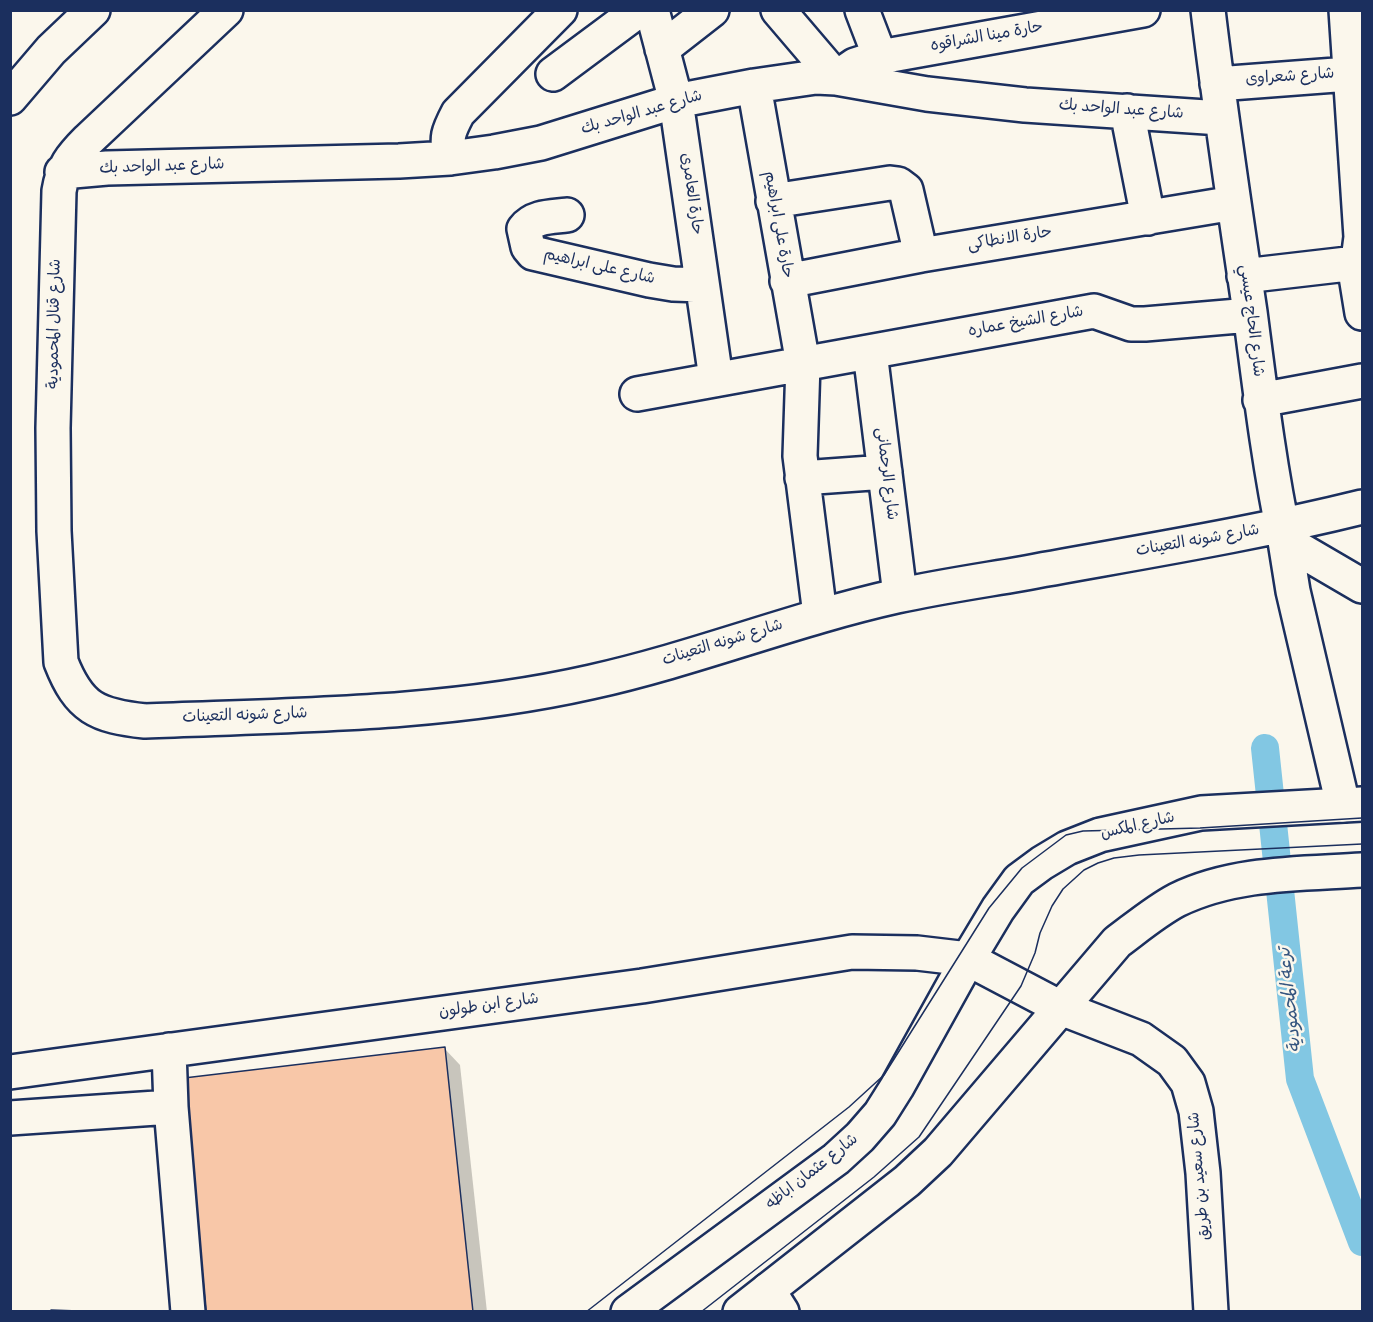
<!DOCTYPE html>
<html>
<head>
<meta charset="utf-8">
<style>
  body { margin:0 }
  #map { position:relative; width:1373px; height:1322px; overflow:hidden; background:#fbf7ec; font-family:"Gochi Hand",sans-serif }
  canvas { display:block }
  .frame { position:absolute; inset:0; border:12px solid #1b2f5e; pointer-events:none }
</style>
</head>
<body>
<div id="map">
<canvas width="1373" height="1322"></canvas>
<div class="frame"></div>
</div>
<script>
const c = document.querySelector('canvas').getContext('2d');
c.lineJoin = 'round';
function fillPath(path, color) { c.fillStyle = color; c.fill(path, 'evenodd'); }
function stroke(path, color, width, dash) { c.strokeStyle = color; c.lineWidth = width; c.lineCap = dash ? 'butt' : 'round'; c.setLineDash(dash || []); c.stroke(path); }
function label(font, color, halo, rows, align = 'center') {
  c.font = font + ' "Gochi Hand","Playpen Sans Arabic",sans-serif'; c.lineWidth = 5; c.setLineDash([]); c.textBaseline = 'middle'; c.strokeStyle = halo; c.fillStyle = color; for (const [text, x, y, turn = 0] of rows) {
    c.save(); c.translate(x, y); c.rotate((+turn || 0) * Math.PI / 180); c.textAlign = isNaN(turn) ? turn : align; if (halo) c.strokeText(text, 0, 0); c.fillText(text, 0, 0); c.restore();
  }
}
fillPath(new Path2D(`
  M444,1048l16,17 27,247h-279z`), '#0003');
stroke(new Path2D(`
  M1265,748l35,331 62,163`), '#82c7e3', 28);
const building = new Path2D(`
  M445,1047l28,265h-267l-22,-234z
  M51,1310l56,2h-56z`);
fillPath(building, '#f8c7a8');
stroke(building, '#1b2f5e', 1.5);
const minor = new Path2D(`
  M226,10l-138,130c-17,17 -25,27 -29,51l-6,237 1,103 7,131c18,46 36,54 84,59 149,-6 300,-6 446,-39 104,-23 203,-63 306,-86 41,-9 82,-15 123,-22 114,-21 229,-39 342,-67
  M652,10l24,91 40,278
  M778,10l58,68 19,-13 25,-8 263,-47
  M862,10l18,47
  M1208,10c12,101 27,201 42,302 10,77 19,153 35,229l77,45
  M1346,10l15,227 -5,39 6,37
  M662,49l50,-39
  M553,74l86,-64
  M1217,84l145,-11
  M754,86l49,278 -3,92 20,159
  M10,98l41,-48 42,-40
  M1127,111l21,107
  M450,158c-4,-21 -2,-26 8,-45l102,-103
  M62,172l45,-4 292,-7 51,-3 44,-6 47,-9 135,-42 78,-15 62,-9 20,1 91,16 98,11 196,13
  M773,201l117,-18 8,1 8,6 15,65
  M567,215c-15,2 -33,1 -43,14l4,18 5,6 116,27 24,4 29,1
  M1244,276l112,-13
  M787,281l134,-26 313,-52
  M870,352l30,243
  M637,394l457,-83 37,13h14l105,-9
  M1260,400l102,-19
  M802,478l83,-6
  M1285,541l8,50 50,214
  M169,1050l2,57 17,205
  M10,1072l632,-86 210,-34 65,1 51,6 93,49 80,31 31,22 16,22 8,28 7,62 8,139
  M10,1118l161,-11
  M768,1290l14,22`);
const major = new Path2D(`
  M628,1312l208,-153 24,-22 20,-23 17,-27 71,-128 30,-50 21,-29 23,-17 25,-15 33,-13 101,-22 161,-9
  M740,1312l167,-131 31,-29 179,-210c19,-14 39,-31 60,-42 57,-28 124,-26 185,-30`);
stroke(minor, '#1b2f5e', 38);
stroke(major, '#1b2f5e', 38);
stroke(minor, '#fbf7ec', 33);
stroke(major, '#fbf7ec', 33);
stroke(new Path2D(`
  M586,1312l263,-205 35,-32 105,-167 33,-40 44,-33 17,-4 117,-3 162,-10
  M701,1312l173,-135 45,-40 102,-151 14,-33 5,-20 12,-27 11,-17 21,-19 14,-7 16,-5 25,-3 223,-11`), '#1b2f5e', 1.5);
label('16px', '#1b2f5e', '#fbf7ec', [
  ["حارة مينا الشراقوه",987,38,-10],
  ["شارع شعراوى",1290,78,-4],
  ["شارع عبد الواحد بك",1121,111,4],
  ["شارع عبد الواحد بك",642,114,-16],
  ["شارع عبد الواحد بك",162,168,-2],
  ["حارة العامرى",690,194,82],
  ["حارة على ابراهيم",777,225,80],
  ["حارة الانطاكى",1010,240,-9],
  ["شارع على ابراهيم",599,268,13],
  ["شارع الحاج عيسي",1250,321,83],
  ["شارع الشيخ عماره",1026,323,-10],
  ["شارع قنال المحمودية",56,324,-89],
  ["شارع الرحمانى",885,474,83],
  ["شارع شونه التعينات",1198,542,-10],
  ["شارع شونه التعينات",723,644,-17],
  ["شارع شونه التعينات",245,717,-2],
  ["شارع المكس",1138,827,-13],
  ["شارع ابن طولون",489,1007,-8],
  ["شارع عثمان اباظه",813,1173,-38],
  ["شارع سعيد بن طريق",1201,1176,-95]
]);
label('italic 18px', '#35557f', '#fbf7ec', [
  ["ترعة المحمودية",1292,1000,-96]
]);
</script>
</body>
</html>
